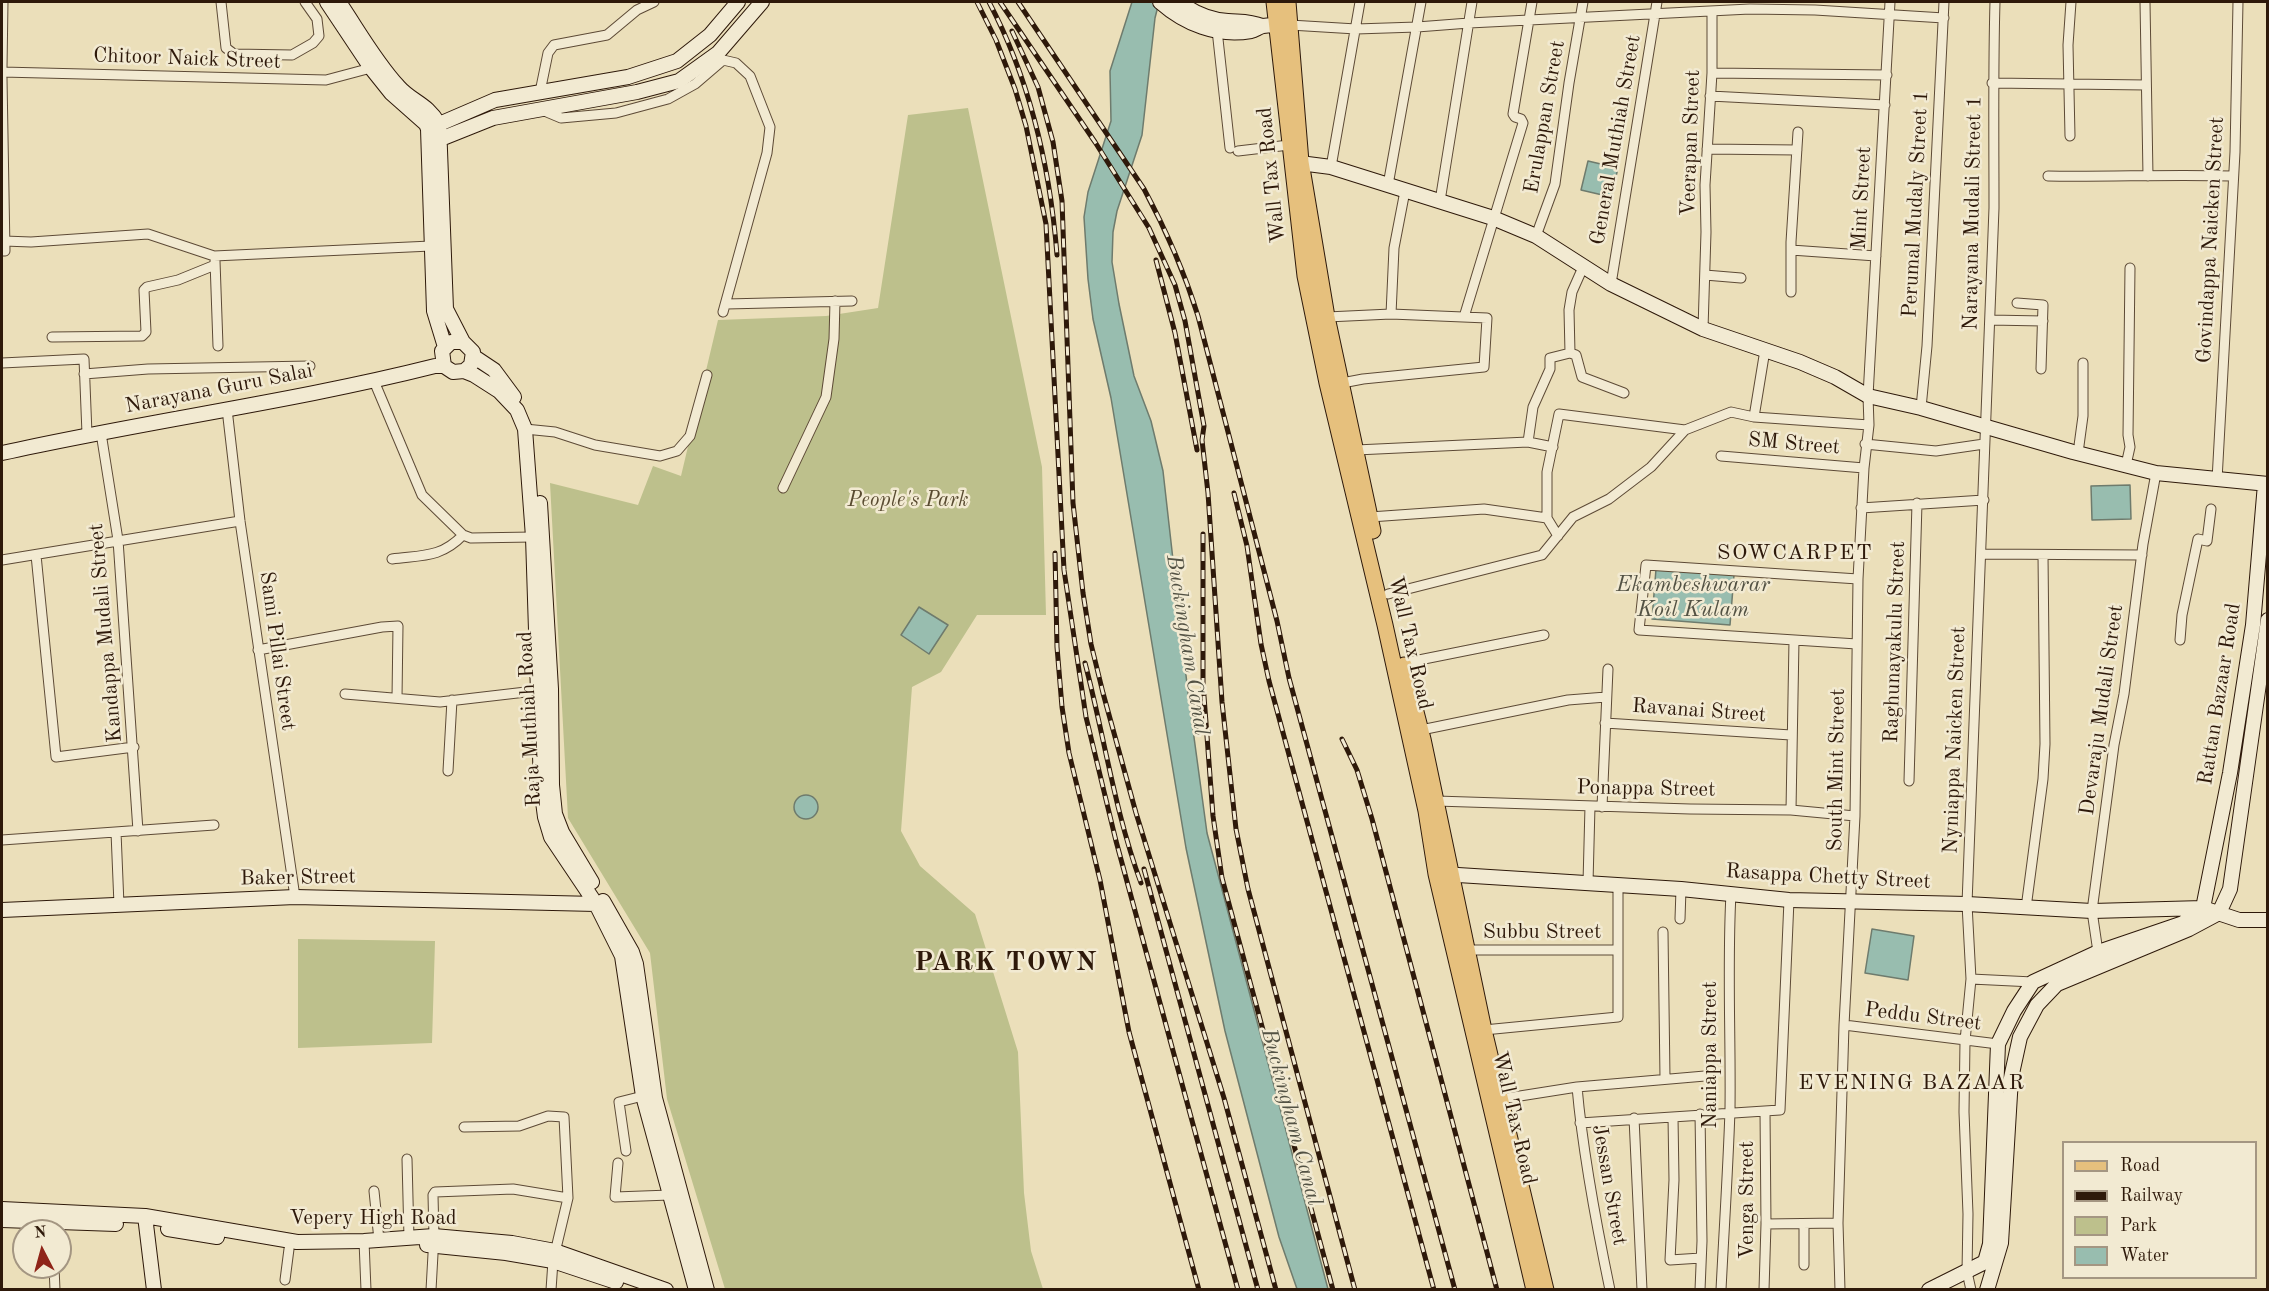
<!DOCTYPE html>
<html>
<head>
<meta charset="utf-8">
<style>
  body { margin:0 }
  #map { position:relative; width:2269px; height:1291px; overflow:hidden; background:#ebdfba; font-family:"Old Standard TT",serif }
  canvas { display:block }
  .frame { position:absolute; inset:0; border:3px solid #2e190a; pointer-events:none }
  .legend { position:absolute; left:2062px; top:1141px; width:195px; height:138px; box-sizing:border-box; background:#f2ead2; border:2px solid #a49682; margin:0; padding:8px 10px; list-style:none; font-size:18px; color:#2e190a }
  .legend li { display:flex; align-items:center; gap:12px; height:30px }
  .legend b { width:30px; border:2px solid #a49682 }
  .north { position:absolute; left:12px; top:1219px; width:60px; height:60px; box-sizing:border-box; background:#f2ead2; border:2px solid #a49682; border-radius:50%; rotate:354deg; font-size:16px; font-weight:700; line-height:24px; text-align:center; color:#2e190a }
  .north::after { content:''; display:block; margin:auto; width:21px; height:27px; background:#8f2418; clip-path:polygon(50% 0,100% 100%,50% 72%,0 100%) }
</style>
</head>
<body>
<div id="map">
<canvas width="2269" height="1291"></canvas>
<div class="frame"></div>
<ul class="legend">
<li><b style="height:8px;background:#e6c07d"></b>Road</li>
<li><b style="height:8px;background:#2e190a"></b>Railway</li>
<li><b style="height:16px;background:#bdc08c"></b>Park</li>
<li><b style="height:16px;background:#98bdaf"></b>Water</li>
</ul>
<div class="north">N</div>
</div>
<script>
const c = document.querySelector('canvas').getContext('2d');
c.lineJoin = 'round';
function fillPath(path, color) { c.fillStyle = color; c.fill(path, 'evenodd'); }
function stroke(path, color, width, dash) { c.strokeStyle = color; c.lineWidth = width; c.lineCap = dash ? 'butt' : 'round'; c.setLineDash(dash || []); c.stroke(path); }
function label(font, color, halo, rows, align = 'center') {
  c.font = font + ' "Old Standard TT",serif'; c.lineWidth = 5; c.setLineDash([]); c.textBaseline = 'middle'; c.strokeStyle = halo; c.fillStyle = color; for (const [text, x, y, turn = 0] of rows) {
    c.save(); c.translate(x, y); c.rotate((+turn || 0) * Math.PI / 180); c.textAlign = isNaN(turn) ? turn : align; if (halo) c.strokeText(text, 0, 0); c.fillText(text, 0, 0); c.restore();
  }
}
fillPath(new Path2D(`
  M968,108l74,359 4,148h-69l-36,57 -29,15 -11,144 19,35 55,48 43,138 6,141 7,58 12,38h-318l-58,-190 -17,-146 -82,-135 -18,-335 88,22 15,-39 28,10 37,-156 108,-4 52,-8 30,-193z
  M298,939l137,2 -3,102 -134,5z`), '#bdc08c');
const water = new Path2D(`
  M1132,2h27l-4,16 -13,117 -25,76 -4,21 -1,30 7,42 15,72 17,45 12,50 25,222 19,140 121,456h-31l-18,-52 -54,-206 -39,-183 -75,-450 -18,-79 -5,-40 -4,-62 4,-25 23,-71 -1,-50z
  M1588,161l30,7 -7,29 -30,-7z
  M2130,485l1,34 -39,1 -1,-34z
  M1656,569l78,6 -4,50 -78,-6z
  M919,607l29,18 -19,29 -28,-19z
  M794 807a12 12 0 1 1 24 0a12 12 0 1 1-24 0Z
  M1872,929l42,7 -6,44 -43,-7z`);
fillPath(water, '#98bdaf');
stroke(water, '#6e7b6d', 1.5);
const street = new Path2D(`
  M221,2l5,46 8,6 58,1 21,-12 6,-7 -2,-17 -12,-17
  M2145,2l3,174
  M1290,25l66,4 61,-2 52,-4 281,-14 65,1 129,8
  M1217,30l13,118
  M2,68l1,-66
  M2,72l324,8 45,-12
  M1712,73l175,2
  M2,78l3,173h-3
  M1992,83l154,2
  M540,92l8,-39 6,-8 53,-10 30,-25 17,-8
  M1710,96l175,9
  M542,110l19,8 55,-5 52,-14 27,-15 28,-24 13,3 14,13 20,51 -3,26 -44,159
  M2070,136l-2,-91 3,-43
  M1707,149l90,1
  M1238,151l51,-6
  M1331,167l29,-165
  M2048,176c62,1 124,-2 185,0
  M1388,185l33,-183
  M1440,201l32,-199
  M1536,236l19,-52 14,-101 14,-81
  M4,241l27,1 117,-8 66,22 217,-10
  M1791,250l85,6
  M215,261l3,85
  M1705,275l36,3
  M1611,284l46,-282
  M1791,292v-50l7,-110
  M2017,303l26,2 -2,64
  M726,304l126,-3
  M1391,314l3,-66 11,-57
  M1327,317l64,-3 96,4 -3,49 -121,12 -21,4
  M1464,317l59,-194 -2,-4 -6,-2 -2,-3 19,-112
  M1990,320l53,1
  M1703,329l3,-97 -1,-47 7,-112v-62
  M52,337l90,-1 4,-4 -2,-42 3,-3 31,-7 37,-15
  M1570,353l6,2 6,22 42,16
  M2,363l82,-4 3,75
  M84,374l64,-5 162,-3
  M374,381l48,114 41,40 8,3 62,-1
  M1921,408l6,-62 17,-344
  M227,409l13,112 55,376
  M1754,417l11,-67
  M525,429l30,3 40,13 65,11 17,-5 13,-15 17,-61
  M101,433l17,107 20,291
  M1528,442l5,-35 17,-38v-11l20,-5 -1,-43 3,-18 12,-27
  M1865,444l71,7 48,-7
  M1356,450l172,-8 25,5
  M2078,453l5,-37v-53
  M1721,456l143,12
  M2126,465l4,-18 -2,-12 2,-167
  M2217,480l18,-328 3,-150
  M783,488l43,-91 8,-58 1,-38
  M1861,508l123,-8
  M1370,517l114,-8 63,9
  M1558,536l-11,-18v-46l12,-58 126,16
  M1981,554l161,1
  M36,555l20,202 78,-10
  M392,559c30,-4 49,-1 71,-24
  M2,560l238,-39
  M1388,594l154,-39 31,-38 36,-18 42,-32 34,-37 46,-18 23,5 115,8
  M2180,640l2,-25 16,-76 9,2 4,-32
  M1857,644l-218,-14 7,-65 212,14
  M258,650l124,-23 16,-1 -1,72
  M1399,664l145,-29
  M345,694l95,8 103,-12
  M1605,723l186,12
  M1421,730l147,-30 38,-3
  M448,771l4,-71
  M1909,781l8,-278
  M1436,801l254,8 101,1 64,6
  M1602,807l6,-138
  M1791,810l3,-170
  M116,832l3,73
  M2,840l212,-15
  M1588,883l2,-77
  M2026,908l17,-129 2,-35 -2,-189
  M1680,919l1,-30
  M1663,932l2,146
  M1467,950h150
  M2098,952l-6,-41 22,-166 10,-51 19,-150 13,-71
  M1971,979l62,3
  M1844,1025l154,19
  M1484,1030l134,-13v-132
  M1577,1087c6,68 19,136 33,203
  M1501,1099l76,-12 128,-11
  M1700,1114l2,127 -2,49
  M1673,1117l1,63 -4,80 31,-2
  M1634,1118l8,172
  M1580,1123l200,-13 9,-210
  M464,1127l55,-1 29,-10 16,1 4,81 -15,63 -2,29
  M626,1151l-7,-49 24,-6
  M407,1159l2,79
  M618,1163l-3,34 55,-2
  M374,1191l5,49
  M1766,1224l72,-1
  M364,1241l2,49
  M1804,1265v-41
  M54,1267l1,23
  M285,1280l4,-31
  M431,1290l3,-54 -1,-41 2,-3 78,-3 55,9
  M1721,1290c3,-60 7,-120 9,-180 1,-72 -3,-144 1,-216
  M1764,1290l2,-66 -1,-113
  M1840,1290l-2,-67 6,-198 11,-209 3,-237 6,-111 5,-43 -1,-29 22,-394
  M1971,1290l-4,-18 1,-58 -4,-102 1,-71 6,-62 -4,-75 27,-696c0,-69 -1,-138 1,-206`);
const secondary = new Path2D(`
  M327,2l44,66 20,25 35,31 2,5 6,182 11,36
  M339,2c19,28 36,59 59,84 14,16 29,17 41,38l7,185 17,33
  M1160,2c25,22 57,35 91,29 4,-1 8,-4 12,-5 8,-1 16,-1 24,-1
  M1179,2c15,11 30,18 49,19 13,1 22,0 34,5
  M430,128l65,-28 133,-23 49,-16 33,-26 28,-33
  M433,142l60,-24 144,-26 42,-11 39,-28 44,-51
  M1292,162l39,5 162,51 43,18 75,48 92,45 97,33 35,15 33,19 53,12 152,44 83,21 112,11
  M473,356l21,14 20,27
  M464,371l7,-6 2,-13 -10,-10h-12l-9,9 2,15 9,6 11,-1 10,4 25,16 18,19 8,19 8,108 8,249 4,31 6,20 45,67 26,52 21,140 53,194
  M2,453c143,-32 290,-51 433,-87h9
  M540,503l11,186 1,96 3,29 7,18 30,50
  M1442,874l239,15 108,11 178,4 125,7 111,-3 36,12h29
  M603,901l29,51 4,12 19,134 52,192
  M2203,908l27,-135 23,-148 12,-141
  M2,910l293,-13 301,7
  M2219,913l11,-24 38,-269
  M2,1209l143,7 152,26 67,-1 70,-5 78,7 43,8 111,39
  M145,1216l9,74
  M2,1220l114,4
  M168,1229l49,8
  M427,1245l79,8 47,8 63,21
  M1929,1290l56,-28 5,-18 8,-200 16,-33 19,-29 65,-30 85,-29 20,-15
  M1987,1290l14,-47 10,-165 9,-41 17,-32 20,-21 132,-55 30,-16`);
const primary = new Path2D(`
  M1274,2l31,274 22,107 58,242 41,186 10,63 98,416
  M1288,2l13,160 26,155 46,214
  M1404,665l19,74 61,291 62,260`);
stroke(street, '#5d4a36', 11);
stroke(secondary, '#2e190a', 16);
stroke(primary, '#2e190a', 17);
stroke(street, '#f2ead2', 9);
stroke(secondary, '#f2ead2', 14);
stroke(primary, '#e6c07d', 15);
const rail = new Path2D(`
  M977,2l19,38 19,49 11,37 20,98 18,346 22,147 30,124 122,449
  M989,2c41,78 61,165 68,253
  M1000,2l95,140 54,86 26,57 10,36 19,105 -2,14 6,53 14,209 14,127 12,60 107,401
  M1018,2l126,187c22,41 40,82 54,127l79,305 12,57 166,612
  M1012,31l26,56 15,55 9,59 11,302 10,90 8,51 12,49 33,120 88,285 52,192
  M1156,260l19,73 22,117
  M1234,493l13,53 14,98 8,37 165,609
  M1203,534v149l10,133 9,62 111,412
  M1055,553l2,94 5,60 7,46 31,127 29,152 70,258
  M1085,663c19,72 30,150 56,220
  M1342,739l15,31 15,49 125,471
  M1144,869l114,421`);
stroke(rail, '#2e190a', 5);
stroke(rail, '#f2ead2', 3, [9]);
label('21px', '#2e190a', '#f2ead2', [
  ["Chitoor Naick Street",187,59,2],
  ["Erulappan Street",1545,117,-80],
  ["General Muthiah Street",1616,140,-80],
  ["Veerapan Street",1691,143,-88],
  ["Wall Tax Road",1272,175,-96],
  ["Mint Street",1862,198,-87],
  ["Perumal Mudaly Street 1",1916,204,-87],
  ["Narayana Mudali Street 1",1973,213,-89],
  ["Govindappa Naicken Street",2211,240,-87],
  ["Narayana Guru Salai",219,389,-11],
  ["SM Street",1794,444,5],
  ["Kandappa Mudali Street",106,633,-95],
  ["Raghunayakulu Street",1895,642,-88],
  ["Wall Tax Road",1410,643,77],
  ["Sami Pillai Street",277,651,82],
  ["Rattan Bazaar Road",2220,694,-81],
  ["Devaraju Mudali Street",2102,710,-82],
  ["Ravanai Street",1699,711,4],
  ["Raja Muthiah Road",530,719,-93],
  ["Nyniappa Naicken Street",1955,740,-88],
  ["South Mint Street",1837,770,-89],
  ["Ponappa Street",1646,789,1],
  ["Rasappa Chetty Street",1828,877,3],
  ["Baker Street",298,878,-1],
  ["Subbu Street",1542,932],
  ["Peddu Street",1923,1017,7],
  ["Naniappa Street",1710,1055,-90],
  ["Wall Tax Road",1514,1118,77],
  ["Jessan Street",1609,1185,80],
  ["Venga Street",1747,1200,-90],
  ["Vepery High Road",373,1218]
]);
label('italic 21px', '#594b31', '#f2ead2', [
  ["People's Park",908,500]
]);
c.letterSpacing = '1.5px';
label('22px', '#2e190a', '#f2ead2', [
  ["SOWCARPET",1795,553],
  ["EVENING BAZAAR",1912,1083]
]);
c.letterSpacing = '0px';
label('italic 22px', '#535244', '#f2ead2', [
  ["Ekambeshwarar",1693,585],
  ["Koil Kulam",1693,610],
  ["Buckingham Canal",1187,645,81],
  ["Buckingham Canal",1291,1117,75]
]);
c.letterSpacing = '1.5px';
label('bold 27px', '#2e190a', '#f2ead2', [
  ["PARK TOWN",1006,963]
]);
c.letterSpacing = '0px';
</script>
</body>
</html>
